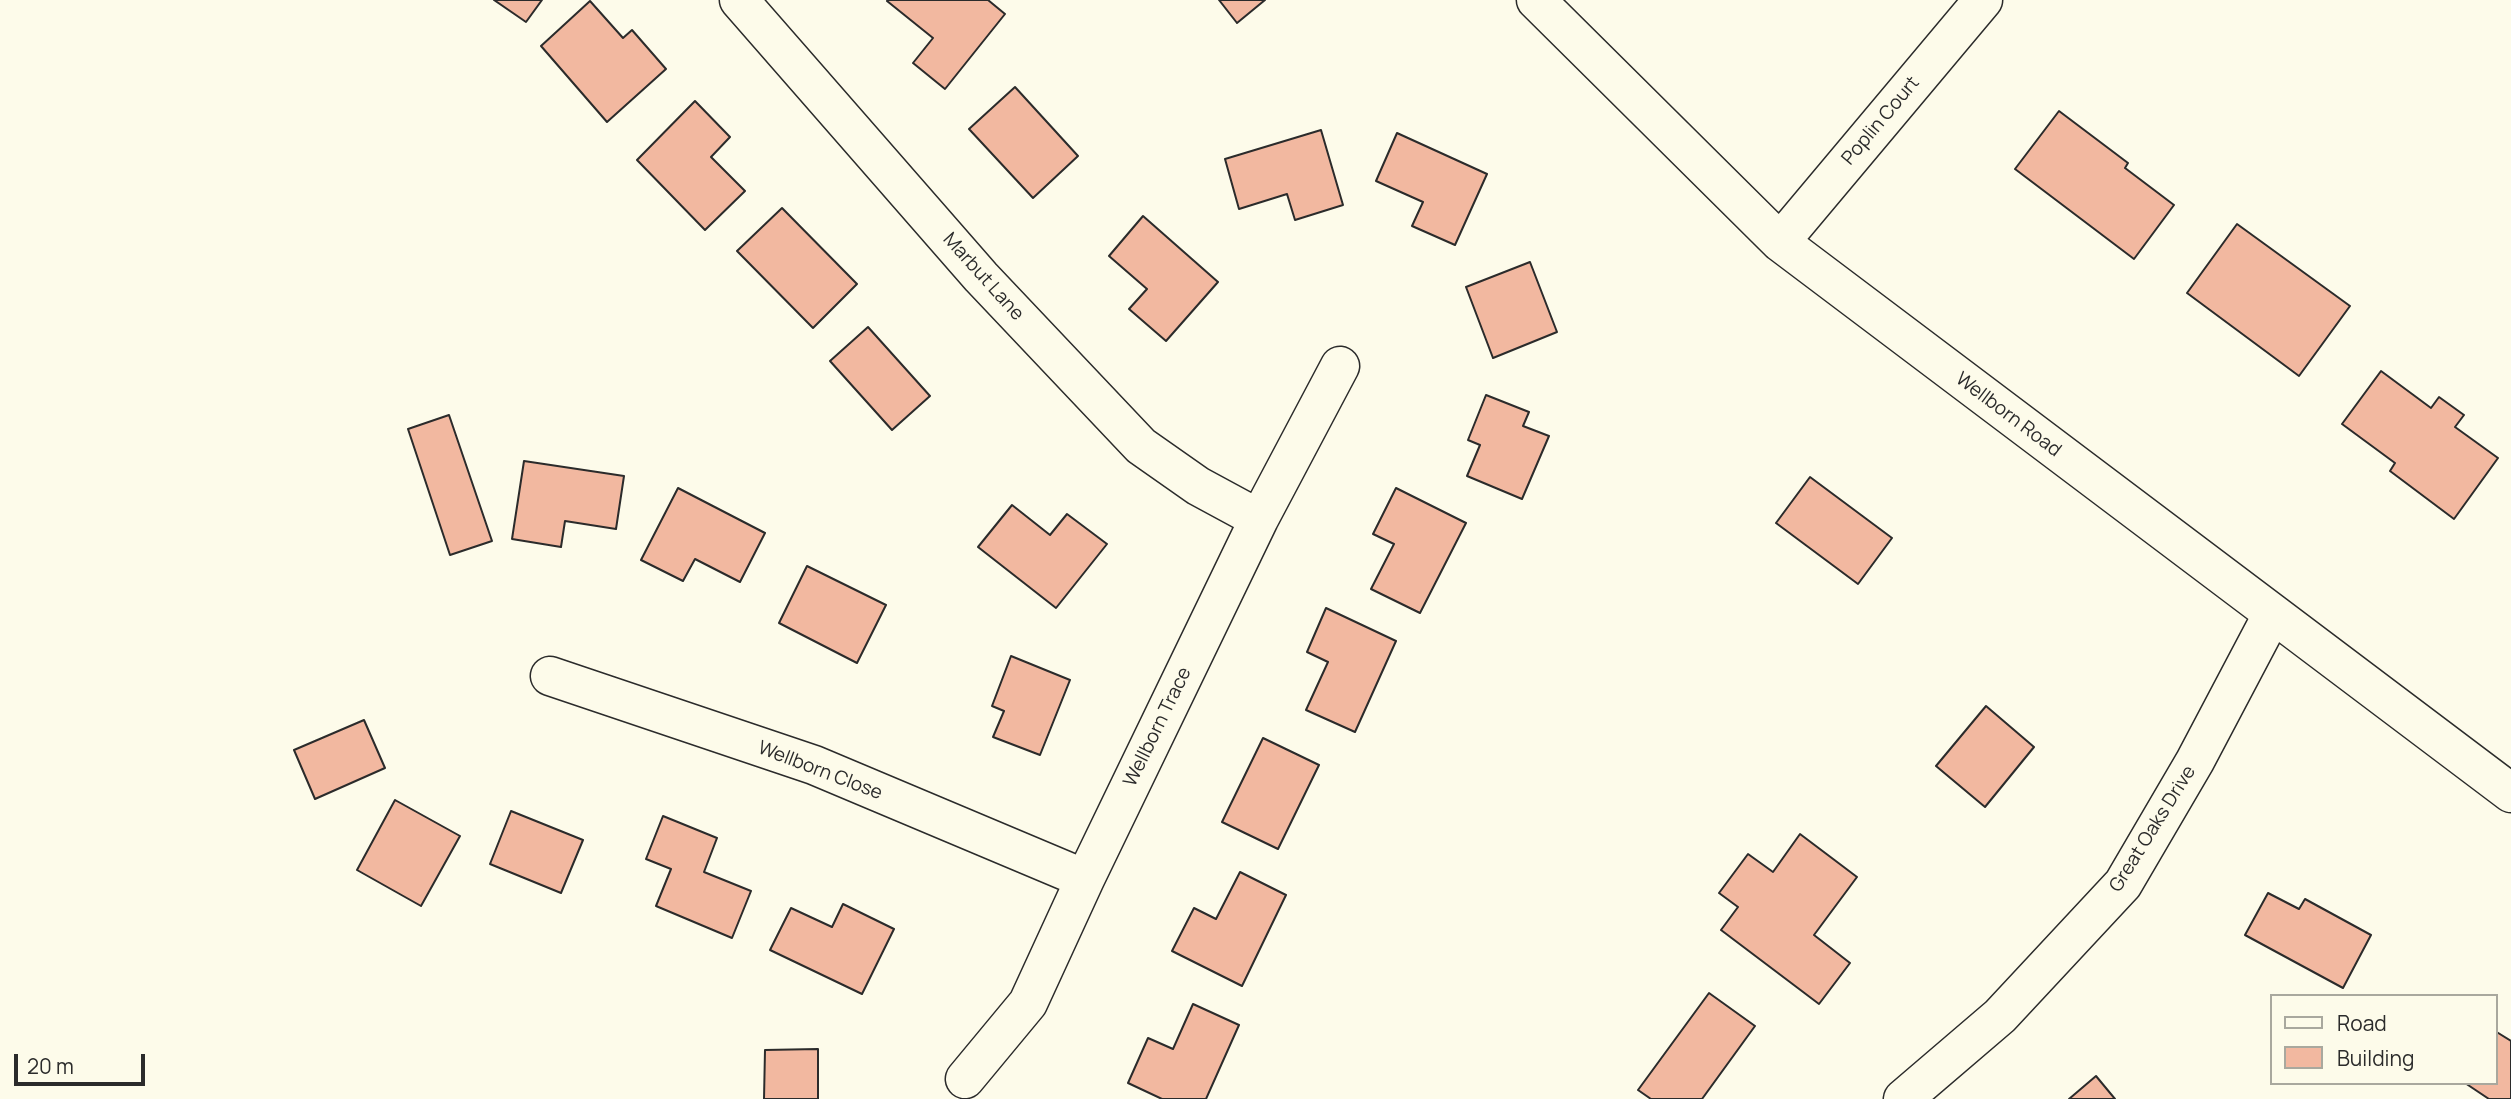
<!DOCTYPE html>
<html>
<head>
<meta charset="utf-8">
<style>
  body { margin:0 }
  #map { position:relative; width:2511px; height:1099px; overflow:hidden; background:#fdfbea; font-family:Manrope,sans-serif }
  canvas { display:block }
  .legend { position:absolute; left:2270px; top:994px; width:228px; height:91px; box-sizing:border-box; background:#fdfbea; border:2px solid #a9a89e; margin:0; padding:9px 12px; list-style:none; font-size:21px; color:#2b2b2b }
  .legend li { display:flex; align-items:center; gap:14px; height:35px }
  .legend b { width:35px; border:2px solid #a9a89e }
  .scale { position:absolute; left:14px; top:1054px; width:131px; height:32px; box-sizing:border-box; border:4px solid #2b2b2b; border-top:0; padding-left:9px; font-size:21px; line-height:24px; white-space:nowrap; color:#2b2b2b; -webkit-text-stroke:5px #fdfbea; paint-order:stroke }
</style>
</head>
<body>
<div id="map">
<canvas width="2511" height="1099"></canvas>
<ul class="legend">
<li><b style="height:9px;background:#fdfbea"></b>Road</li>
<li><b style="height:19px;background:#f2b8a0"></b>Building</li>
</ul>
<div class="scale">20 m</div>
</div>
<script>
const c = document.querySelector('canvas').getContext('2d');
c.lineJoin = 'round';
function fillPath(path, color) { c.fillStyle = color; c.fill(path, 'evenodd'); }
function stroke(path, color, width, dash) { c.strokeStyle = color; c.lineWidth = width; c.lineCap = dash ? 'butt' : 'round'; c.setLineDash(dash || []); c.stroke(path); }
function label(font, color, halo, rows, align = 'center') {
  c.font = font + ' Manrope,sans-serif'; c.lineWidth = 5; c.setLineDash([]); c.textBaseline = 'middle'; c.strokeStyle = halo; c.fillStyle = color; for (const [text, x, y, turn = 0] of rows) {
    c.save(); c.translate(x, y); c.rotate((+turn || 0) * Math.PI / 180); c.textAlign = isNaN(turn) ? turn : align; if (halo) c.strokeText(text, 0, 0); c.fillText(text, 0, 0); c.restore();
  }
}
const building = new Path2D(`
  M494,0h48l-16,22z
  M888,0h100l17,14 -60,75 -32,-26 20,-25 -46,-37z
  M1219,0h46l-28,23z
  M590,1l33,37 9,-8 34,39 -59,53 -66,-76z
  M1015,87l63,69 -45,42 -64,-69z
  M695,101l35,36 -19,20 34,34 -40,39 -68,-70z
  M2059,111l69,52 -3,5 49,37 -40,54 -119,-90z
  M1321,130l22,75 -48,15 -8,-26 -48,15 -14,-50z
  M1397,133l90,41 -32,71 -43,-19 11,-24 -47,-21z
  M782,208l75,76 -44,44 -76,-77z
  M1143,216l75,66 -52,59 -37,-32 18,-20 -38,-33z
  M2237,224l113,82 -51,70 -112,-83z
  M1530,262l27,70 -64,26 -27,-71z
  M868,327l62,69 -38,34 -62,-69z
  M2381,371l50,37 8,-11 25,18 -9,12 43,31 -44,61 -64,-48 5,-8 -53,-39z
  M1486,395l43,17 -6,14 26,10 -27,63 -55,-23 13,-31 -12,-5z
  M449,415l43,126 -42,14 -42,-126z
  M524,461l100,15 -8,53 -51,-8 -4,26 -49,-8z
  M1810,477l82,61 -34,46 -82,-61z
  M678,488l87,45 -25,49 -45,-23 -12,22 -42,-21z
  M1396,488l70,35 -46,90 -49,-24 23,-45 -21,-10z
  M1012,505l38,30 17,-21 40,30 -51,64 -78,-61z
  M807,566l79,39 -29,58 -78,-40z
  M1326,608l70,33 -41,91 -49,-22 22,-48 -21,-10z
  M1011,656l59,24 -30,75 -47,-18 11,-26 -12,-5z
  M1986,706l48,41 -49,60 -49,-41z
  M364,720l21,48 -70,31 -21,-49z
  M1263,738l56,27 -41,84 -56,-27z
  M395,800l65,36 -39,70 -64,-36z
  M511,811l72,29 -22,53 -71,-29z
  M663,816l54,22 -13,34 47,19 -19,47 -76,-32 15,-37 -25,-10z
  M1800,834l57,43 -43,58 36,28 -31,41 -98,-74 17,-23 -19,-14 29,-39 25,18z
  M1240,872l46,23 -44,91 -70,-35 22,-43 22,11z
  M2268,893l31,16 6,-10 66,36 -28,53 -98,-53z
  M843,904l51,25 -32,65 -92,-44 21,-42 41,19z
  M1709,993l46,33 -53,73h-51l-13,-9z
  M1193,1004l46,21 -33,74h-44l-34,-16 20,-45 25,11z
  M2495,1031l16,10v58h-22l-24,-16h30z
  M818,1049v50h-54l1,-49z
  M2096,1076l19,23h-46z`);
fillPath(building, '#f2b8a0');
stroke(building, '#2b2b2b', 2);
const minor = new Path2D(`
  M739,0l242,277 160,169 57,40 61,33
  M1536,0l244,242 731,551
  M1780,242l203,-242
  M550,676l264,89 271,114
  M965,1079l63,-76 57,-124 174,-360 81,-153
  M1903,1099l97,-83 123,-132 72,-123 77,-146`);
stroke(minor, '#2b2b2b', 41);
stroke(minor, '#fdfbea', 38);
label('19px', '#2b2b2b', '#fdfbea', [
  ["Poplin Court",1881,121,-50],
  ["Marbut Lane",983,277,48],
  ["Wellborn Road",2008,415,37],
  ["Wellborn Trace",1158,727,-64],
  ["Wellborn Close",820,771,21],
  ["Great Oaks Drive",2153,829,-58]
]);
</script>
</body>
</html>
